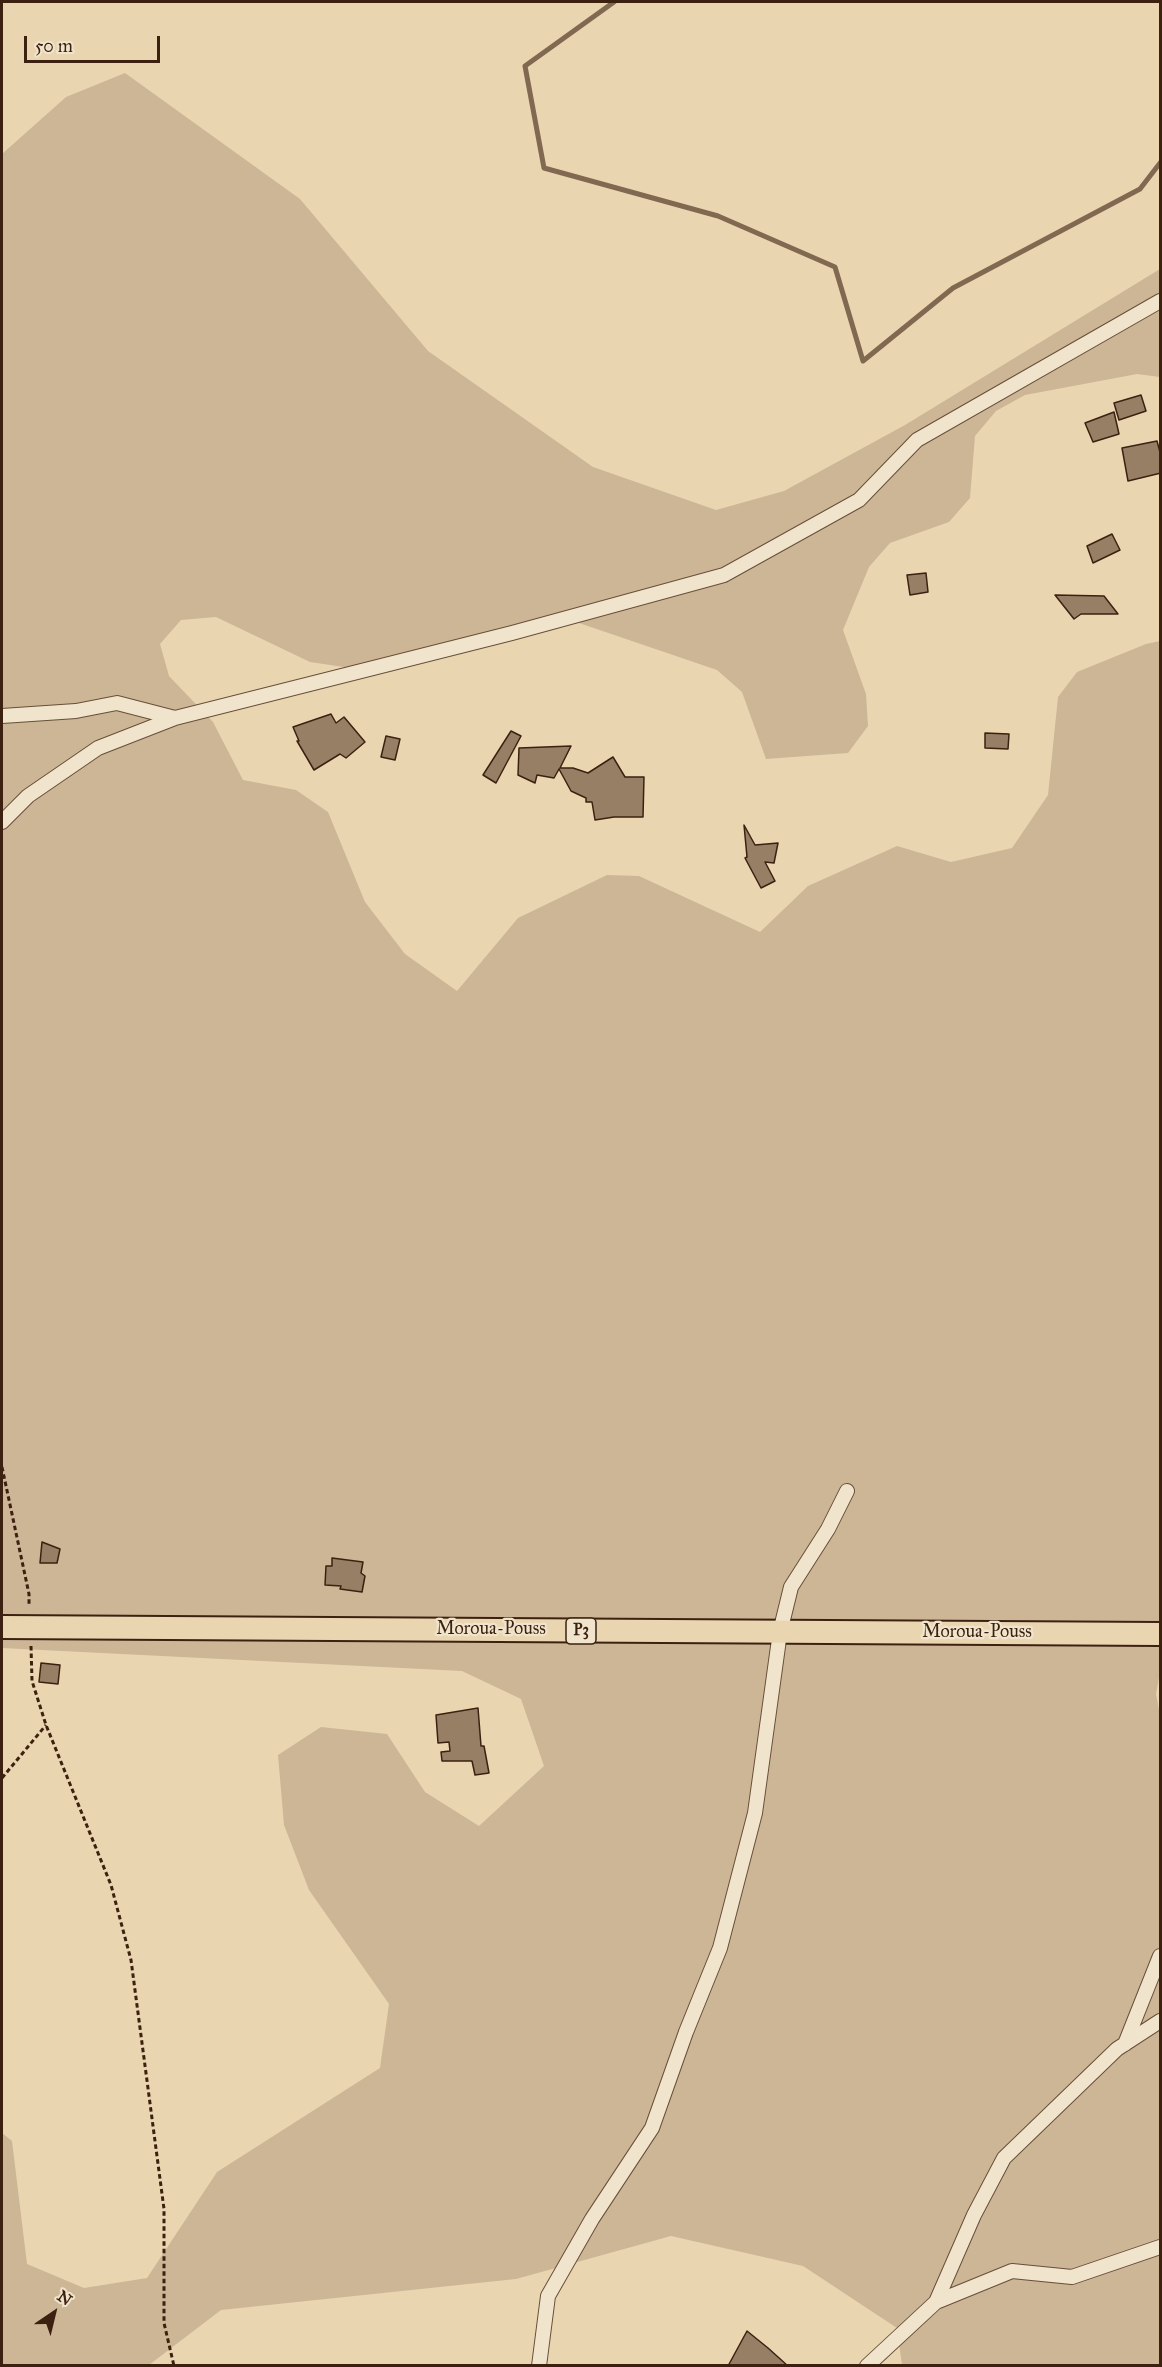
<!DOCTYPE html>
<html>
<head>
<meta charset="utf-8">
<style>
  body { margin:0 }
  #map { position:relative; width:1162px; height:2367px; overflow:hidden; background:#ead5b1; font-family:"IM FELL Great Primer",serif }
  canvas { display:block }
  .frame { position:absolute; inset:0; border:3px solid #3c2111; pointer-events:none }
  .north { position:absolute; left:24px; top:2283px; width:60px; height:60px; -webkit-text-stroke:4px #f1e4cc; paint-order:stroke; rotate:35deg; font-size:16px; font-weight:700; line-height:24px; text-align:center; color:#3c2111 }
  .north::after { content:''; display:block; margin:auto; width:21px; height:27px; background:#3c2111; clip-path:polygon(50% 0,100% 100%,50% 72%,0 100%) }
  .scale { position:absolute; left:24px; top:36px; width:136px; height:27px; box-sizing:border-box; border:3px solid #3c2111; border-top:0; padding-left:8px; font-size:18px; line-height:21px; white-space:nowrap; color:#3c2111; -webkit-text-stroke:4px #f1e4cc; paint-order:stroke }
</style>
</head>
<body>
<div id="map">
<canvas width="1162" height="2367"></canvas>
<div class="frame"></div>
<div class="north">N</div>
<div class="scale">50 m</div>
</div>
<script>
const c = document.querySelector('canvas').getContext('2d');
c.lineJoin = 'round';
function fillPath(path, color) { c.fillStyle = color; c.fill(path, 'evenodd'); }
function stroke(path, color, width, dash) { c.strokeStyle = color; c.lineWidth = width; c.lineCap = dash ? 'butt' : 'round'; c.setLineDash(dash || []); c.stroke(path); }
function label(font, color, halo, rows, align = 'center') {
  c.font = font + ' "IM FELL Great Primer",serif'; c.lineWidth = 4.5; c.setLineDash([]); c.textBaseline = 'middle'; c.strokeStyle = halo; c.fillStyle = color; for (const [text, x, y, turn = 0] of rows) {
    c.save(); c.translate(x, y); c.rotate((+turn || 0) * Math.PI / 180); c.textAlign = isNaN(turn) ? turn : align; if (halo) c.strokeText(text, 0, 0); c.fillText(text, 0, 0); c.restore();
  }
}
fillPath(new Path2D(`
  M125,73l175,126 128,152 165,116 123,43 68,-19 121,-66 255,-156v108l-23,-3 -112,21 -29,16 -21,25 -5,62 -21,24 -59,21 -21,24 -26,63 23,64 2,32 -20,27 -82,6 -24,-67 -25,-22 -138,-47 -72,6 -130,43 -67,-10 -94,-45 -35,3 -21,24 9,32 44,46 30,58 53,10 32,22 37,90 40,52 52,37 61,-73 89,-43 32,1 121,56 48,-46 89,-40 54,16 61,-14 36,-53 10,-98 19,-25 69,-28 14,-3v1031l-4,22 4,21v650h-258l-5,-37 -94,-62 -132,-30 -155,43 -295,31 -72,55h-147v-232l10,8 15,123 57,24 63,-10 70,-106 163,-104 9,-64 -80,-114 -25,-65 -6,-70 43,-28 66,7 38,58 54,34 65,-60 -23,-67 -59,-28 -460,-23v-1494l64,-57z`), '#ccb696');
stroke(new Path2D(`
  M614,2l-89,64 19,102 174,48 117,51 28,94 90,-73 187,-99 20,-26`), '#816851', 5);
const building = new Path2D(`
  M1141,395l5,16 -27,9 -5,-17z
  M1114,412l5,22 -26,8 -8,-19z
  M1157,441l4,15v17l-33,8 -6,-33z
  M1112,534l8,16 -27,13 -6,-17z
  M926,573l2,19 -18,3 -3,-20z
  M1055,595l49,1 14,18h-37l-7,5z
  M331,714l5,9 8,-6 21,25 -19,16 -6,-4 -26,16 -17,-29h2l-6,-14z
  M511,731l10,5 -25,47 -13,-8z
  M985,733l24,1 -1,15 -23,-1z
  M386,736l14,3 -5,21 -14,-3z
  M571,746l-11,22h13l15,5 25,-16 12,20h19l-1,40h-29l-19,3 -3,-18h-6v-4l-15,-7 -12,-22 -5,9 -17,-3 -2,8 -17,-8 1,-27z
  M744,825l11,20 23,-2 -4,20 -9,-1 10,19 -14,7 -16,-30 2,-1z
  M42,1542l18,7 -3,14h-17z
  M332,1558l31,4 -2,11 4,3 -3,16 -22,-3 1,-3 -16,-1 1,-19h6z
  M41,1663l19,2 -2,19 -19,-2z
  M478,1708l3,38h3l5,27 -14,2 -3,-14h-30l-1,-9 9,-1 -1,-9 -11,1 -2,-28z
  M747,2331l21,17 20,18h-60z`);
fillPath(building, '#967f64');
stroke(building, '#3c2111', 1.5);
const street = new Path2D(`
  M2,716l74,-5 41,-8 58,15
  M2,822l26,-26 70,-48 77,-30 337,-85 212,-58 135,-75 58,-60 243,-139
  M1125,2044l35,-88
  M936,2302l76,-31 60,6 88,-30
  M539,2366l9,-70 44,-77 60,-91 34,-96 34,-84 35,-135 25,-181 11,-45 37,-58 19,-38
  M867,2366l69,-64 38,-87 30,-57 113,-109 43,-28`);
const primary = new Path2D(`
  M2,1627l1158,7`);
stroke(street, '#684e39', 16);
stroke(primary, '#3c2111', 26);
stroke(new Path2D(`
  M2,1467l27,127v12
  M31,1646l1,35 14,44 65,160 20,75 33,249v114l10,43
  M2,1778l44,-53`), '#3c2111', 3, [4.5, 3]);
stroke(street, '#f1e4cc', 14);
stroke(primary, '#ead5b1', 22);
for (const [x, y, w] of [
  [581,1631,30]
]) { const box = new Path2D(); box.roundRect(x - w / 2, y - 13, w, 26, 4.5); c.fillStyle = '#f1e4cc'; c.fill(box); stroke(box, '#3c2111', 1.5); }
label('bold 16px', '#3c2111', null, [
  ["P3",581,1631]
]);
label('18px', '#3c2111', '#f1e4cc', [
  ["Moroua-Pouss",491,1630],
  ["Moroua-Pouss",977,1633]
]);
</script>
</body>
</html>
